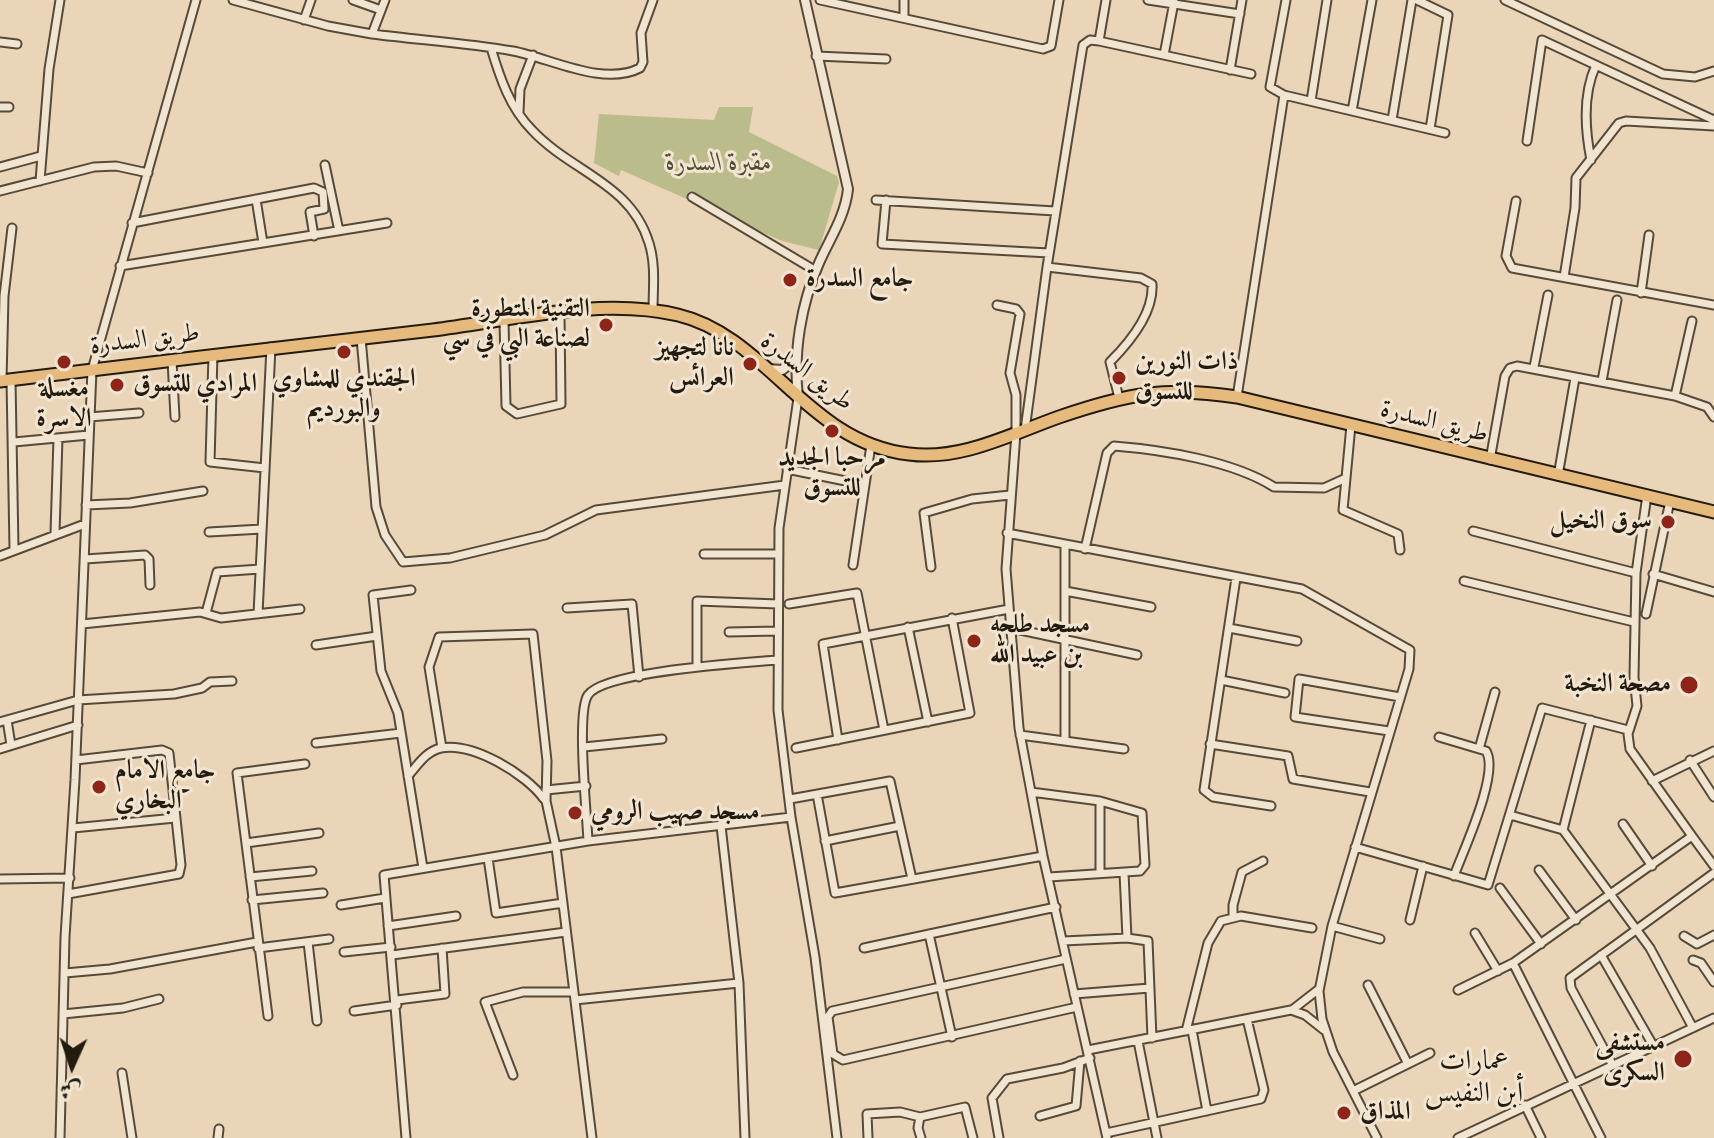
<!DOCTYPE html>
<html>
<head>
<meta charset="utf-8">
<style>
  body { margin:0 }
  #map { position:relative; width:1714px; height:1138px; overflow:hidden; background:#ead5b8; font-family:"IM FELL Double Pica",Amiri,serif }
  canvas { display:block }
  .north { position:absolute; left:32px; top:1026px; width:80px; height:80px; -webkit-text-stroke:6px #f1e4d1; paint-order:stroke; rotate:183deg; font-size:22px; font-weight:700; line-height:32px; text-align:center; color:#241b0f }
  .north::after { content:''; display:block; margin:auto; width:28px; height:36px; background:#241b0f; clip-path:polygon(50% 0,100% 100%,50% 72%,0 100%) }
</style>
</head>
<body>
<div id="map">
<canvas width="1714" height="1138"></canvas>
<div class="north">ش</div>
</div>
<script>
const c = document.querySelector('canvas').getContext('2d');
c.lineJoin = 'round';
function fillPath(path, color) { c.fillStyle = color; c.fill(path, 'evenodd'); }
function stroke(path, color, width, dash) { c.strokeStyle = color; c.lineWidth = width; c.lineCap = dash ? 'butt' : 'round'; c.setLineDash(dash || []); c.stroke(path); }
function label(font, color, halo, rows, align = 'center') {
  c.font = font + ' "IM FELL Double Pica",Amiri,serif'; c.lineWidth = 6; c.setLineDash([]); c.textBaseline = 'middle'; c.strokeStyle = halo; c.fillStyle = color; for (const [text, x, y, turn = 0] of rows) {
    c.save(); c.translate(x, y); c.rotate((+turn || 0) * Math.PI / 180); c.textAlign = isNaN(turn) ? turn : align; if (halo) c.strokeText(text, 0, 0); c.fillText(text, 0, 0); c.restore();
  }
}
fillPath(new Path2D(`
  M719,107h34l-4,25 88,44 2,6 -20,68 -37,-9 -161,-71 -2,6 -25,-13 5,-49 115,6z`), '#bbbc8b');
const minor = new Path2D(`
  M233,0l95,26 44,8 13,-34
  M353,0l28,10
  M820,0l223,49 8,-3 8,-46
  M1106,0l-7,41 152,33
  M1148,0l92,14
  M1417,0l31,15 -18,114
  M1505,0l158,74 32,3 19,-6
  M904,18v-18
  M304,20l7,-20
  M372,34c47,6 95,9 141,17 37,7 90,36 127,17l3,-6 -2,-29 12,-33
  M0,42l17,2
  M491,48c9,30 19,60 41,82 39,42 99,53 117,113 7,22 4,45 4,68
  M1164,55l10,-53
  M816,56l70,3
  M1230,70l12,-70
  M1284,95l-14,-8 16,-87
  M1311,101l16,-101
  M0,107h9
  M1352,111l20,-111
  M519,112l1,-23 13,-34
  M1392,120l20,-120
  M1527,141l15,-101 172,80
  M1591,160c-6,-30 -8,-67 5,-95
  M325,165l14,66
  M0,167l41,-11
  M40,181l9,-112 11,-69
  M0,191l94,-24 22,-1 32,7
  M692,197l124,74
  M256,199l7,44
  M876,200l179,11
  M886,200l-4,44 167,9
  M1516,201l-10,55 6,12 202,37
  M132,223l182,-35 9,4 1,17 -14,3 4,24
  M120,266l267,-43
  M1047,267l94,11 11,6c2,29 -24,60 -42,78l9,36
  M1564,277l11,-69 1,-30 43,-55 7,-2 88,5
  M1641,293l8,-58
  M997,305l19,4 4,5 -10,59 6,22v38l-10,136 13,159 24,128 64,282
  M504,321l2,85 11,8 44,-10 -1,-90
  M361,338l15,169 9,28 18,27 47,-4 95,-23 51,-25 189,-25
  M213,354l-3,108 55,6
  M172,360l3,57
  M1534,367l14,-72
  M11,380l3,169
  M2,381l2,-85 8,-68
  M1602,381l15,-81
  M1675,396l17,-75
  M1237,397l47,-302 161,38
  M798,398l-19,130 -1,182 13,107 24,140 22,181
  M89,417l50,-4
  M1351,425l-8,85 55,24 2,16
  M1025,430l22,-163 36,-222 7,-5 9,1
  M14,442l75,-7
  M1490,460l15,-84 5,-8 7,-2 158,30 32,11 7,10
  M787,469l78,16
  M1558,476l17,-98
  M86,505l44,-2 73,-12
  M1473,531l163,42
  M209,532l53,-3
  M55,533l3,-95
  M1007,533l295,56 108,61 -1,19 -77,257 -13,65 3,28 11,33 44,86
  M1065,546v195
  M1085,549l22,-96 7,-7c50,4 119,15 160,41l50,1 22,-10
  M704,554h75
  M0,556l85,-32
  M85,559l60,-4 4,4 1,26
  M853,565l18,-120
  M931,567l-7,-54 48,-14 38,-4
  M1653,574l61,18
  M1236,578l-32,212 9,7 58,9
  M1464,581l170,41
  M411,590l-38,5 8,76 17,42 25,155
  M1065,591l86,16
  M789,604l68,-11 27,137
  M567,608l65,-4 7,73
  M206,613l11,-41 43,-3
  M258,614l13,-267
  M1646,614l24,-113
  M82,624l118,-12 21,6 79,-9
  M908,627l20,95
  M1011,628l126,27
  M1229,628l68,13
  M729,632l48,-1
  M316,645l61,-9
  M697,666v-65l81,3
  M1221,680l64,13
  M7,720l4,25
  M1591,720l-28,110 87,118 43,80
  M0,722l78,-22 96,-6 28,-6 8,-6 22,-1
  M1389,731l-94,-14 4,-38 101,18
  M1020,735l104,14
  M1439,737l47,14c14,22 -23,100 -32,125
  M838,740l-15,-96 186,-35
  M316,743l85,-10
  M1210,744l78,12 5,23 77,13
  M584,747l78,-8
  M442,748l-13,-81 10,-30 94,-3 14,127 -1,40 10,46 36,291
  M796,748l174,-35 -18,-95
  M0,749l78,-24
  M1479,749l16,-57
  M1690,760l24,37
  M408,776c9,-10 18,-25 33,-28 32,-6 85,26 103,51
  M1652,781l62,-30
  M546,790l40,-4
  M1031,792l69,9 42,12 3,52 -5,6 -91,6
  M817,794l18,99 208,-37
  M790,799l100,-18 22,98
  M1100,801v72
  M1510,815l53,15
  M1623,824l29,42
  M721,826l18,157 6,155
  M73,828l102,-10
  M1692,836l22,30
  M588,841c-1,-25 -12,-129 0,-146 16,-24 156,-32 189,-35
  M825,841l75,-15
  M246,843l73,-10
  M1355,847l133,38 54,-177 86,22
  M488,858l8,55 67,-10
  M1539,870l37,50
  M1124,873l3,65
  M250,877l62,-6
  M0,879l70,-1
  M1500,888l41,56
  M68,894l111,-20 2,-9 -12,-112 -7,-3 -86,10
  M252,900l71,-7
  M341,905l44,-7
  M1233,916v-11l9,-33 21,-11
  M1410,920l13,-54
  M388,926l68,-10
  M1332,926l48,13
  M1475,933l23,38
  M929,934l23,103
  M1684,936l13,8 17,-9
  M1063,941l64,-3 21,3 4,97
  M308,942l9,79
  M258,948l71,-9
  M864,948l192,-41
  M344,952l47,-5
  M392,955l174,-23
  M1601,955l53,92
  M1066,959l-234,52 -4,6 5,37 10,6 234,-53
  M1693,960l8,3 13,19
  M1513,963l179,-127 -62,-87 -2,-15 9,-28 -3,-29 2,-104 11,-78
  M65,973l45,-4 147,-27
  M1368,985l40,79
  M1458,990l55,-27 88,175
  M1074,994l76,-6
  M397,1000l48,-6 -3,-46
  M575,1000l164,-17
  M1292,1010l27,-21
  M354,1011l43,-6
  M63,1014l60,-6 36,-9
  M268,1016l-31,-243 68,-9
  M1192,1030l15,81
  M1186,1031l22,-88 13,-22 20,-5 71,12
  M1138,1041l19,97
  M1088,1050l203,-40 14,5 19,15
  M1612,1064l-41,-76 -1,-10 144,-105
  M122,1073l10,65
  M513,1075l-28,-73 38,-10h50
  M1353,1091l77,-38
  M1525,1105l16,33
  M1040,1116l36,-10 4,-45
  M920,1117l-2,11 3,10
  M1106,1133l155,-34 3,-9 -17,-71
  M60,1138l5,-201 10,-157 17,-410 104,-370
  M218,1138l1,-9
  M406,1138l-22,-263 204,-34 203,-24
  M868,1138l-1,-24 33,-2 20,5 45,-10 8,31
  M999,1138l-7,-40 15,-19 56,-11 27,-10
  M1458,1138l256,-120`);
const tertiary = new Path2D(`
  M768,369l14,1 13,-10
  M798,397c-5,-44 3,-93 21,-134 11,-25 26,-46 29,-74l-43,-189`);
const primary = new Path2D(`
  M0,381c144,-18 289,-34 433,-51 78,-10 167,-33 245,-15 89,21 130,128 231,139 52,7 102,-20 150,-37 67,-23 107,-31 178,-20l477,115`);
stroke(minor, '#564a39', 11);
stroke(tertiary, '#564a39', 12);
stroke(primary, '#241b0f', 15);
stroke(minor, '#f1e4d1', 7);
stroke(tertiary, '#f1e4d1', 8);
stroke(primary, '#e5ba7c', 11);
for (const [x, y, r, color] of [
  [790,280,8,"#8f2418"],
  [606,325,8,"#8f2418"],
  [344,352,8,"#8f2418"],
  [64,362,8,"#8f2418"],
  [750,364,8,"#8f2418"],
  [1119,378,8,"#8f2418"],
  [117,385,8,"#8f2418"],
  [832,431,8,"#8f2418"],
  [1668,522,8,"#8f2418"],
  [974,641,8,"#8f2418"],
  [1689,685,10,"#8f2418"],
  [99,787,8,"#8f2418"],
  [575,813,8,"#8f2418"],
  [1683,1059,10,"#8f2418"],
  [1344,1113,8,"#8f2418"]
]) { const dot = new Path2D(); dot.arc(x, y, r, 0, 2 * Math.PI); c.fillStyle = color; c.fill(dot); stroke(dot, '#f1e4d1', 3); }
label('italic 26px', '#514b34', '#f1e4d1', [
  ["مقبرة السدرة",719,164]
]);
label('bold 26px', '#241b0f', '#f1e4d1', [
  ["جامع السدرة",806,280],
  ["التقنية المتطورة",590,310,"right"],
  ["لصناعة البي في سي",590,340,"right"],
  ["نانا لتجهيز",734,349,"right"],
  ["العرائس",734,379,"right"],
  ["ذات النورين",1135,363],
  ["للتسوق",1135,393],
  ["الجقندي للمشاوي",344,380,"center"],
  ["والبورديم",344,410,"center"],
  ["المرادي للتسوق",133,385],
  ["مغسلة",64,390,"center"],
  ["الاسرة",64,420,"center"],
  ["مرحبا الجديد",832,459,"center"],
  ["للتسوق",832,489,"center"],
  ["سوق النخيل",1652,522,"right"],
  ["مسجد طلحه",990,626],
  ["بن عبيد الله",990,656],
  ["مصحة النخبة",1671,685,"right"],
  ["جامع الامام",115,772],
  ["البخاري",115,802],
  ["مسجد صهيب الرومي",591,813],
  ["مستشفى",1665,1044,"right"],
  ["السكرى",1665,1074,"right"],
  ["المذاق",1360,1113]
], 'left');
label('26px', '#241b0f', '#f1e4d1', [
  ["طريق السدرة",145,341,-7],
  ["طريق السدرة",806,373,38],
  ["طريق السدرة",1434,423,14]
]);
label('28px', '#241b0f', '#f1e4d1', [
  ["عمارات",1474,1063],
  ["أبن النفيس",1474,1095]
]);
</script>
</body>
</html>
